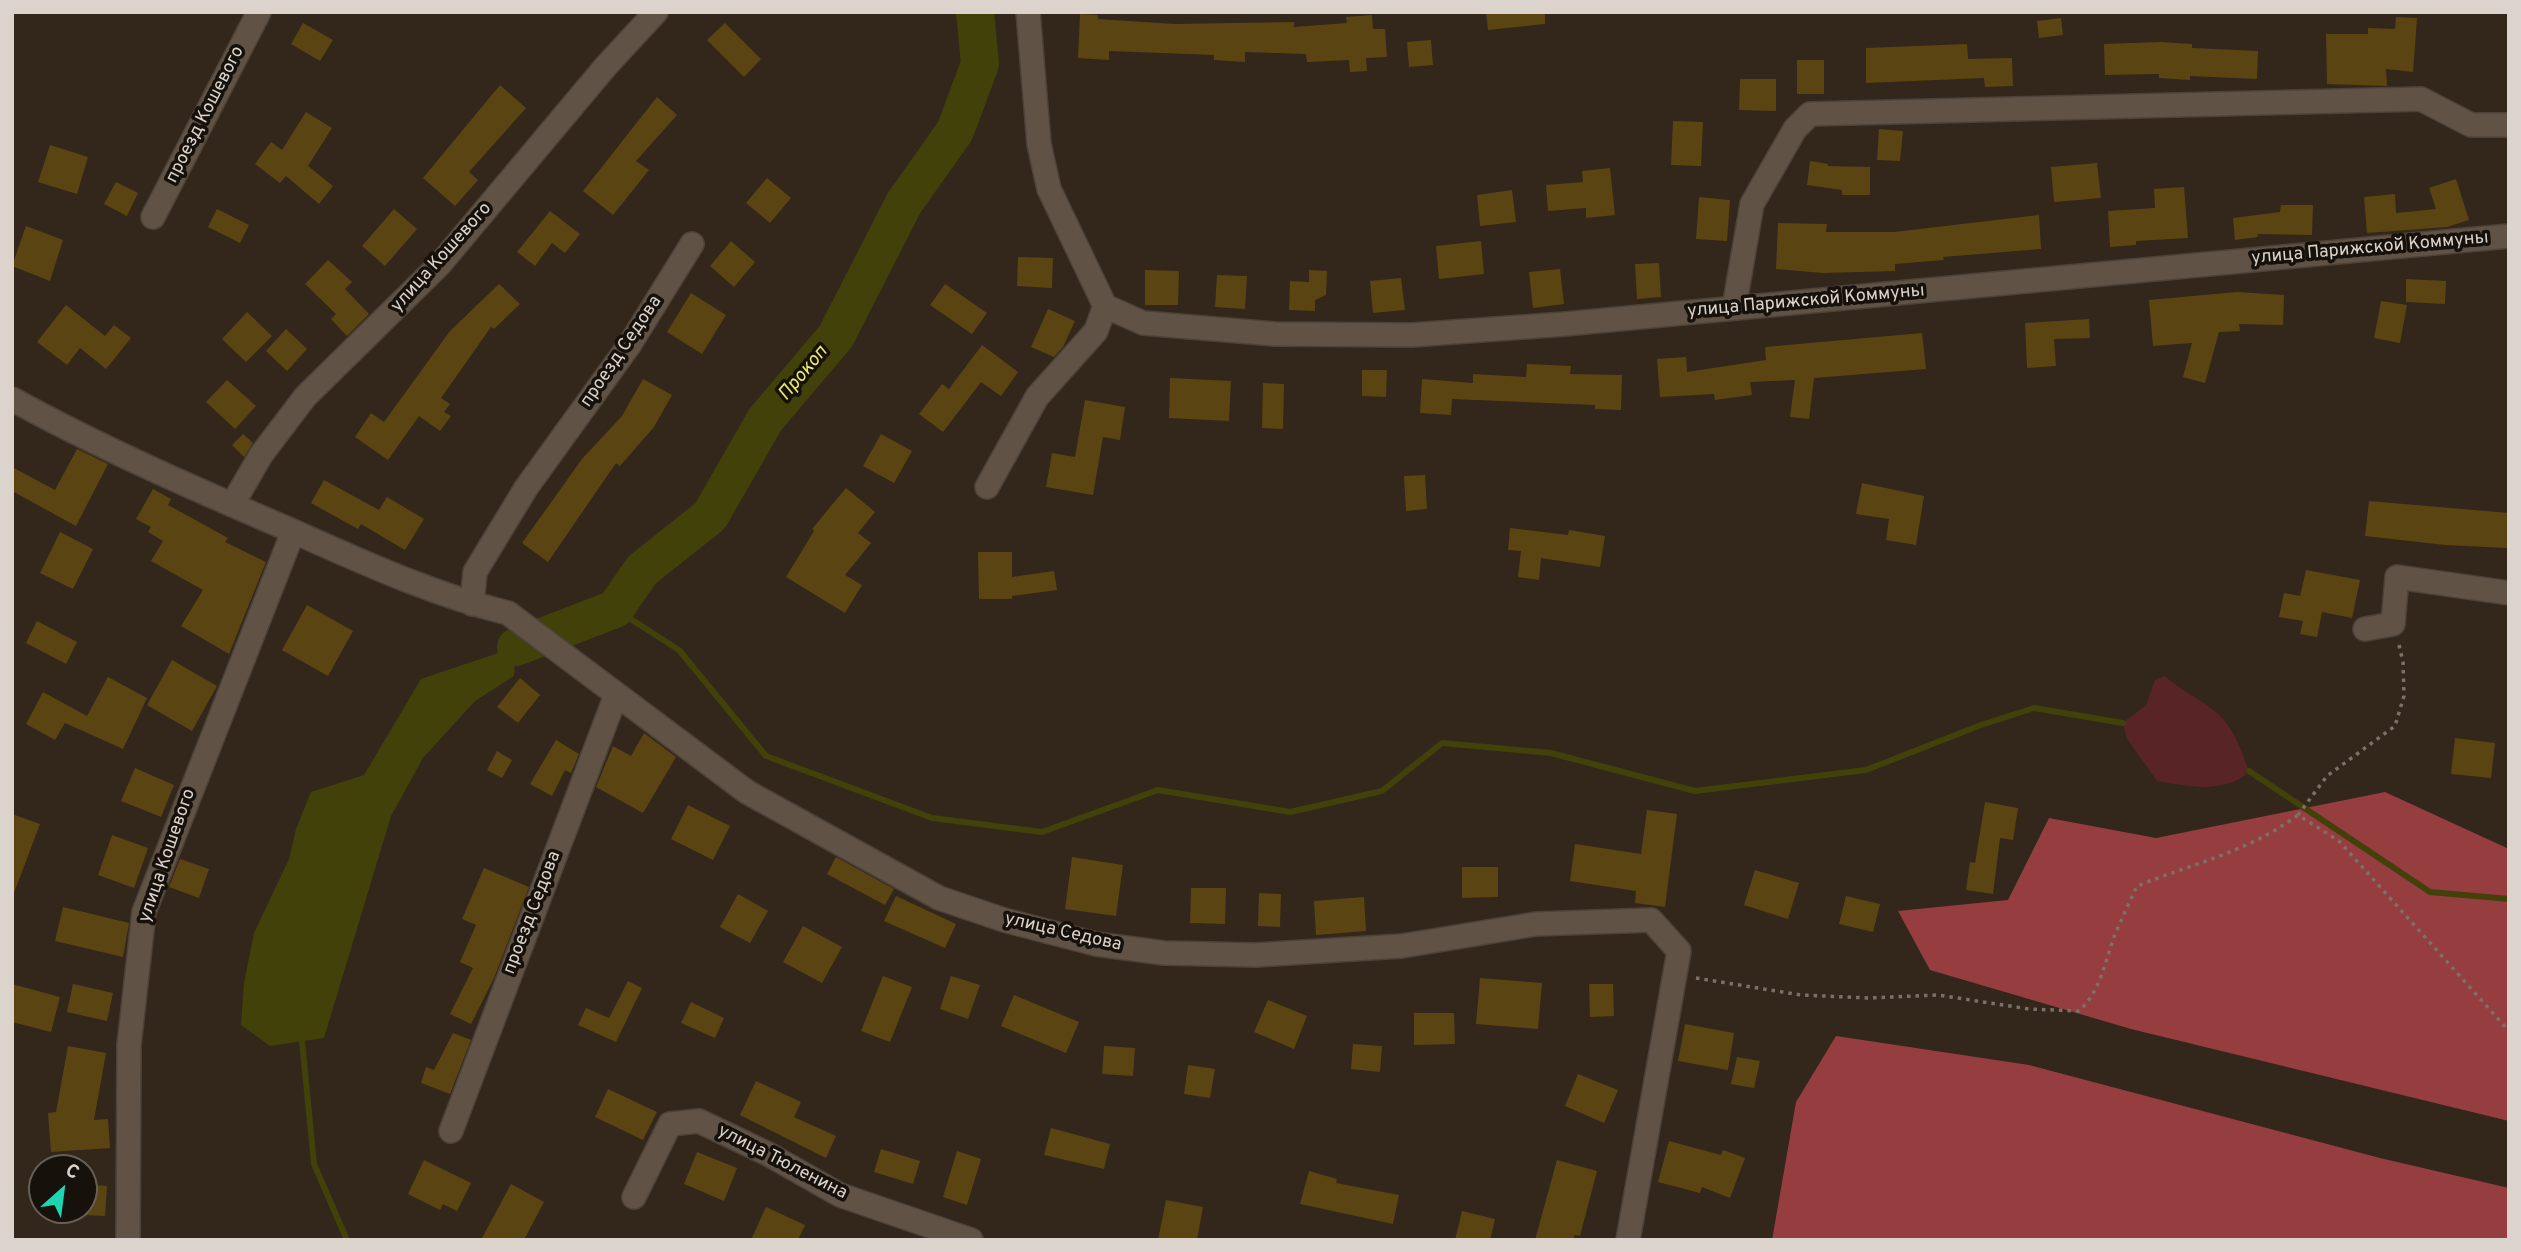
<!DOCTYPE html>
<html>
<head>
<meta charset="utf-8">
<style>
  body { margin:0 }
  #map { position:relative; width:2521px; height:1252px; overflow:hidden; background:#33261b; font-family:Overpass,sans-serif }
  canvas { display:block }
  .frame { position:absolute; inset:0; border:14px solid #dbd3cc; pointer-events:none }
  .north { position:absolute; left:28px; top:1154px; width:70px; height:70px; box-sizing:border-box; background:#16110b; border:2px solid #655f58; border-radius:50%; rotate:28deg; font-size:19px; font-weight:700; line-height:28px; text-align:center; color:#dbd3cc }
  .north::after { content:''; display:block; margin:auto; width:24px; height:32px; background:#1dd5b1; clip-path:polygon(50% 0,100% 100%,50% 72%,0 100%) }
</style>
</head>
<body>
<div id="map">
<canvas width="2521" height="1252"></canvas>
<div class="frame"></div>
<div class="north">С</div>
</div>
<script>
const c = document.querySelector('canvas').getContext('2d');
c.lineJoin = 'round';
function fillPath(path, color) { c.fillStyle = color; c.fill(path, 'evenodd'); }
function stroke(path, color, width, dash) { c.strokeStyle = color; c.lineWidth = width; c.lineCap = dash ? 'butt' : 'round'; c.setLineDash(dash || []); c.stroke(path); }
function label(font, color, halo, rows, align = 'center') {
  c.font = font + ' Overpass,sans-serif'; c.lineWidth = 7; c.setLineDash([]); c.textBaseline = 'middle'; c.strokeStyle = halo; c.fillStyle = color; for (const [text, x, y, turn = 0] of rows) {
    c.save(); c.translate(x, y); c.rotate((+turn || 0) * Math.PI / 180); c.textAlign = isNaN(turn) ? turn : align; if (halo) c.strokeText(text, 0, 0); c.fillText(text, 0, 0); c.restore();
  }
}
fillPath(new Path2D(`
  M2165,676c16,15 35,22 51,36 18,15 25,38 33,59 -22,24 -64,15 -92,10l-30,-42 -4,-16 23,-18 9,-25z`), '#582425');
fillPath(new Path2D(`
  M2385,792l124,57v272l-378,-92 -201,-59 -32,-59 110,-11 41,-82 107,20z
  M1836,1036l193,29 351,93 129,30v52h-737l24,-138z`), '#963d40');
fillPath(new Path2D(`
  M516,647l-2,29 -39,25 -52,57 -32,58 -67,222 -54,8 -29,-21 3,-42 10,-50 35,-74 7,-30 15,-37 53,-17 57,-96z`), '#424109');
stroke(new Path2D(`
  M615,609l64,41 87,106 166,62 110,14 116,-42 132,22 92,-21 60,-48 109,10 144,38 171,-21 115,-45 53,-17 89,15
  M2249,771l181,121 79,7
  M302,1041l12,123 33,76`), '#424109', 6);
stroke(new Path2D(`
  M516,647l99,-38 27,-39 68,-54 55,-96 71,-84 68,-133 51,-72 25,-67 -5,-52`), '#424109', 38);
fillPath(new Path2D(`
  M1486,12h59v12l-57,6z
  M1080,14l18,1v4l76,5 120,-2v5l53,-4 -1,-6 26,-2 1,14h12l2,28 -21,1 1,13 -17,1 -1,-12 -42,2 -1,-8 -61,-2v10l-31,-2v-5l-105,-4v9l-31,-2z
  M2396,17l21,1 -4,54 -27,-3 1,17 -60,-2 -1,-50h42v-6l27,1z
  M2061,18l2,17 -24,3 -2,-17z
  M303,23l30,17 -13,21 -29,-17z
  M725,23l36,36 -17,18 -37,-37z
  M1431,40l2,25 -24,2 -2,-25z
  M2160,42l32,2v4l66,3 -1,28 -67,-3v4l-31,-2v-4l-54,1 -1,-31z
  M1967,44l1,15 44,-1 1,28 -28,1 -1,-9 -118,5v-35z
  M1797,60h27v34h-27z
  M1740,79h36v32l-37,-1z
  M500,85l26,23 -57,64 9,8 -23,26 -32,-28z
  M657,97l20,18 -41,46 13,9 -36,45 -30,-24z
  M306,112l26,16 -24,38 25,20 -14,18 -33,-28 -6,7 -25,-19 16,-22 11,8z
  M1673,121l30,1 -2,44 -30,-1z
  M1879,129l24,2 -3,30 -23,-1z
  M50,145l38,12 -11,37 -39,-12z
  M1810,161l18,3v2l42,1v28h-28v-5l-35,-5z
  M2097,163l4,35 -47,4 -3,-35z
  M1610,168l5,47 -29,3v-10l-38,3 -2,-26 37,-3 -1,-11z
  M767,178l24,20 -21,25 -24,-20z
  M2456,179l13,41 -22,7 -80,6 -3,-36 31,-3 1,19 40,-4 -7,-21z
  M116,182l22,11 -11,23 -23,-12z
  M2184,187l4,51 -52,3v4l-26,2 -2,-36 47,-3 -1,-19z
  M1512,190l4,32 -36,4 -3,-31z
  M1699,197l31,3 -3,41 -31,-2z
  M2281,205h32l-1,30 -55,-1 1,3 -23,3 -2,-22 47,-6z
  M217,209l32,16 -9,18 -32,-16z
  M394,209l23,20 -32,37 -23,-20z
  M550,211l30,23 -15,19 -13,-10 -17,23 -18,-14z
  M2039,215l2,34 -98,8 1,3 -49,4v7l-72,2 -47,-4 2,-46 49,1 -1,8h68z
  M26,226l37,14 -13,41 -38,-15z
  M731,241l24,21 -21,25 -24,-21z
  M1481,241l3,33 -45,5 -3,-33z
  M1018,257l35,1 -1,30 -35,-2z
  M328,260l24,22 -7,7 24,25 -22,22 -16,-17 5,-5 -31,-30z
  M1659,263l2,34 -24,2 -2,-35z
  M1560,269l4,35 -31,4 -4,-36z
  M1145,270l34,1 -1,34h-33z
  M1309,270l18,1 -1,24 -11,5v11l-26,-1 1,-29 19,1z
  M1217,275l30,1 -2,33 -30,-2z
  M1401,278l4,32 -32,3 -3,-32z
  M2406,279l40,2 -1,23 -39,-2z
  M499,284l21,20 -26,25 -3,-2 -50,71 9,6 -6,8 7,4 -11,15 -21,-15 -31,44 -33,-23 16,-24 13,9 66,-91z
  M945,284l42,29 -15,21 -42,-29z
  M2237,292l47,3 -1,30 -44,-1 1,7 -21,1 -14,51 -22,-6 9,-34 -39,3 -4,-46z
  M691,293l35,22 -24,39 -35,-22z
  M2381,301l26,4 -7,38 -26,-5z
  M66,305l39,31 9,-11 17,13 -25,31 -26,-21 -13,17 -30,-23z
  M1048,309l27,12 -12,26 -9,10 -23,-10z
  M247,312l25,24 -26,26 -24,-23z
  M2089,319l1,19 -36,1 2,27 -29,2 -2,-45z
  M286,329l21,20 -20,22 -21,-20z
  M1922,333l4,36 -112,9 -5,41 -19,-2 5,-37 -45,2 2,13 -37,5 -1,-6 -54,3 -3,-38 29,-2 1,15 79,-12 -1,-13z
  M982,345l36,27 -17,24 -20,-14 -38,50 -24,-18 23,-30 7,5z
  M1527,364l44,2 -1,8 52,1 -1,35 -26,-1v-4l-143,-6 -1,16 -31,-2 2,-34 51,4v-9l53,3z
  M1362,370h25l-1,27 -24,-1z
  M1170,378l61,3 -2,40 -60,-3z
  M643,379l29,16 -18,32 -34,39 -4,-3 -68,99 -26,-19 60,-84 40,-43z
  M227,380l29,26 -21,23 -29,-27z
  M1263,383l21,1 -1,45 -21,-1z
  M1085,400l40,7 -5,33 -17,-3 -10,58 -47,-8 6,-34 23,4z
  M243,434l10,9 -9,14 -12,-12z
  M881,434l31,17 -18,32 -31,-17z
  M77,449l31,15 -32,62 -64,-35v-24l43,23z
  M1425,475l2,34 -21,2 -2,-35z
  M324,480l55,30 8,-13 37,22 -19,31 -44,-26 -3,5 -47,-26z
  M1862,483l62,13 -8,49 -30,-5 3,-21 -33,-5z
  M846,488l29,24 -17,21 13,10 -26,32 17,10 -17,28 -59,-36 28,-46 -2,-2z
  M153,489l18,10 -3,6 60,33 -3,4 41,20 -37,92 -48,-28 22,-36 -52,-29 12,-20 -15,-9 3,-5 -15,-8z
  M2369,501l140,12 -2,35 -62,-3 -80,-9z
  M1510,528l58,7 1,-5 36,6 -5,31 -59,-9 -2,22 -21,-3 3,-26 -13,-1z
  M60,532l33,17 -20,40 -33,-16z
  M978,552h34v25l42,-6 3,19 -45,6v3h-33z
  M2306,570l54,10 -8,38 -30,-6 -5,25 -17,-3 3,-13 -24,-4 5,-24 16,3z
  M307,605l46,26 -25,45 -46,-26z
  M37,621l40,21 -11,22 -40,-21z
  M172,660l45,26 -25,45 -45,-26z
  M108,677l39,21 -24,51 -58,-26 -10,17 -29,-16 17,-32 44,24z
  M520,678l20,17 -22,28 -21,-16z
  M644,733l32,24 -33,56 -47,-26 17,-41 18,10z
  M2455,738l40,5 -4,35 -40,-4z
  M556,740l23,14 -8,19 -6,-3 -13,26 -22,-12z
  M497,751l15,9 -10,18 -15,-8z
  M135,768l39,17 -13,32 -40,-16z
  M1985,802l33,6 -5,32 -13,-2 -7,56 -27,-4 4,-28 5,1z
  M688,805l42,21 -17,34 -42,-21z
  M1647,810l30,4 -12,93 -30,-4 1,-12 -66,-10 5,-37 66,10z
  M12,814l28,10 -26,69 -2,-1z
  M112,835l36,13 -14,40 -36,-13z
  M836,857l58,32 -9,16 -58,-31z
  M1072,857l51,8 -7,51 -51,-7z
  M180,859l29,10 -10,29 -30,-11z
  M1462,867h36v30l-36,1z
  M484,868l45,19 -35,91 -23,46 -21,-10 23,-46 -13,-6 16,-37 -14,-6z
  M1755,870l44,13 -11,36 -44,-14z
  M1191,888h35l-1,36 -35,-1z
  M1259,893l22,1 -1,33 -22,-1z
  M738,894l30,17 -18,32 -30,-16z
  M896,896l60,28 -11,24 -61,-27z
  M1846,896l34,8 -7,28 -34,-8z
  M1364,897l2,34 -50,4 -2,-34z
  M63,907l66,16 -6,34 -68,-16z
  M803,926l39,21 -20,36 -39,-21z
  M883,976l29,11 -22,55 -29,-11z
  M951,976l29,9 -12,34 -28,-10z
  M1480,978l62,5 -4,46 -62,-5z
  M628,981l14,7 -26,54 -38,-17 8,-17 23,10z
  M12,984l48,13 -9,35 -39,-10z
  M73,984l40,9 -6,28 -40,-9z
  M1589,984h24l1,32 -24,1z
  M1014,995l65,27 -13,31 -65,-27z
  M1268,1000l39,16 -13,33 -40,-17z
  M691,1002l33,16 -9,20 -34,-15z
  M1414,1013h40l1,31 -41,1z
  M1685,1024l49,9 -6,37 -50,-9z
  M453,1033l18,7 -21,54 -29,-11 5,-16 8,3z
  M1353,1044l29,2 -2,26 -29,-3z
  M68,1046l38,7 -12,67 14,-1 2,29 -59,4 -3,-39 8,-1z
  M1104,1046l31,2 -2,28 -31,-2z
  M1737,1057l23,4 -6,27 -23,-4z
  M1188,1065l27,4 -5,29 -26,-4z
  M1578,1074l40,16 -14,33 -39,-17z
  M756,1081l45,21 -7,15 42,19 -10,22 -86,-43z
  M608,1089l49,23 -14,28 -48,-23z
  M1051,1128l59,16 -6,25 -60,-14z
  M1669,1141l52,14 2,-5 22,8 -15,40 -28,-11 -2,6 -42,-11z
  M881,1149l39,12 -7,23 -39,-12z
  M957,1151l24,8 -14,46 -24,-8z
  M697,1152l40,16 -13,33 -40,-17z
  M424,1160l47,23 -14,28 -14,-7 -3,6 -32,-16z
  M1557,1160l40,11 -17,65 -5,-1 -2,5h-38z
  M1309,1171l28,8 -1,4 63,12 -6,29 -93,-20z
  M84,1184l23,2 -2,30 -21,-1z
  M511,1184l33,18 -20,38h-43z
  M1166,1200l37,7 -6,33h-39z
  M766,1207l39,18 -7,15h-47z
  M1462,1211l33,8 -5,21h-35z`), '#5a4512');
const minor = new Path2D(`
  M153,217l106,-205
  M1105,306l38,17 132,11 137,1 153,-11 944,-88
  M1734,308l18,-104 43,-75 15,-15 611,-15 50,26h38
  M12,399c89,49 183,90 276,130 72,32 143,65 220,84l239,179 192,106 65,22 92,24 68,9 92,2 146,-9 134,-22 115,-4 28,31 -51,289
  M987,487l50,-90 59,-66 9,-25 -56,-117 -10,-45 -11,-132
  M232,505l29,-50 44,-58 135,-133 166,-198 50,-54
  M472,604l3,-32 51,-84 104,-144 62,-100
  M2365,629l28,-5 4,-47 112,16
  M451,1131l165,-436
  M634,1197l36,-73 29,-3 69,33 72,41 131,45
  M128,1240l1,-195 15,-133 149,-380`);
stroke(minor, '#4c4239', 26);
stroke(new Path2D(`
  M2399,645l4,17 1,34 -9,30 -68,50 -29,39 41,26 170,190
  M1696,978l105,17 68,3 69,-3 91,14 50,2c23,-21 26,-52 37,-79 7,-16 14,-31 21,-46 55,-22 113,-35 161,-71`), '#7c7168', 3.5, [3.5, 5]);
stroke(minor, '#605346', 23);
label('18px', '#dbd3cc', '#16110b', [
  ["проезд Кошевого",206,115,-63],
  ["улица Парижской Коммуны",2370,249,-5],
  ["улица Кошевого",442,258,-48],
  ["улица Парижской Коммуны",1806,302,-5],
  ["проезд Седова",622,352,-56],
  ["улица Кошевого",168,856,-71],
  ["проезд Седова",533,913,-69],
  ["улица Седова",1063,933,13],
  ["улица Тюленина",782,1163,27]
]);
label('italic 19px', '#eeec6b', '#16110b', [
  ["Прокоп",804,374,-50]
]);
</script>
</body>
</html>
